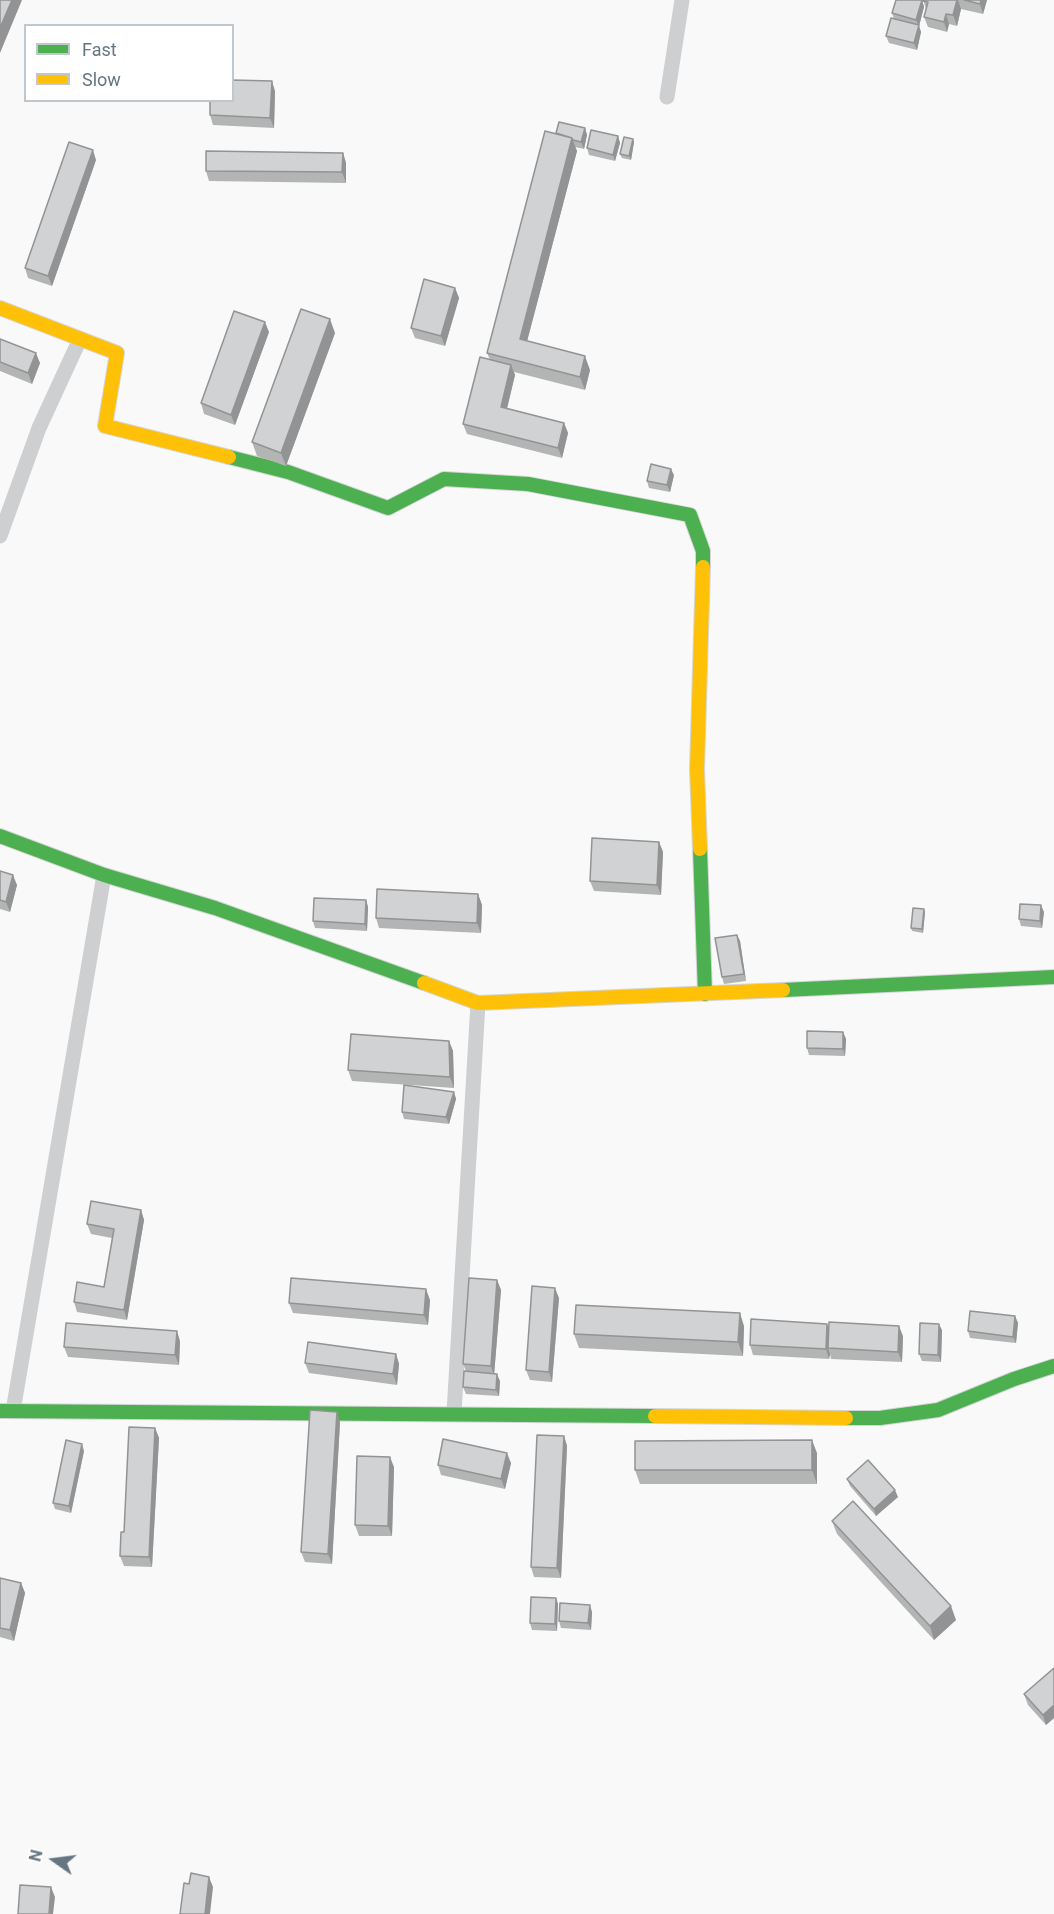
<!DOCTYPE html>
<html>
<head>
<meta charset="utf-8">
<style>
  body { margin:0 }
  #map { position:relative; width:1054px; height:1914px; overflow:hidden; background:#f9f9f9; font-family:Roboto,sans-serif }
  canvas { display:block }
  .legend { position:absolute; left:24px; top:24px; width:210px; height:78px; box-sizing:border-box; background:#fff; border:2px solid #c1c8cd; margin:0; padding:8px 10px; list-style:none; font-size:18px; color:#657683 }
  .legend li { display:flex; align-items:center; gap:12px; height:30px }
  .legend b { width:30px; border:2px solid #c1c8cd }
  .north { position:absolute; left:24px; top:1830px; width:60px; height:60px; -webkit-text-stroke:4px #fff; paint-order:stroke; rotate:284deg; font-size:16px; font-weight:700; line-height:24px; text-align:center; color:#657683 }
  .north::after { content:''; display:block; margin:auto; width:21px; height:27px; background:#657683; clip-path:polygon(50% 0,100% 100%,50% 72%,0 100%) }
</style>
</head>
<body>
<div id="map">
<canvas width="1054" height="1914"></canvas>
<ul class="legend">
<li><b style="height:8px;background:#4caf50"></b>Fast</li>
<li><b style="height:8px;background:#ffc107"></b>Slow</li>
</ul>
<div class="north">N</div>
</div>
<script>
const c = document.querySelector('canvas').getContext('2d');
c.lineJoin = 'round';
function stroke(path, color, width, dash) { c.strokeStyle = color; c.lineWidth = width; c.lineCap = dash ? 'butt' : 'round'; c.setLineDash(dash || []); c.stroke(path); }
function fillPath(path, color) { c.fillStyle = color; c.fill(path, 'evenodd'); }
const fast = new Path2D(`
  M229,457l59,15 100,36 56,-29 84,5 162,31 13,36v16
  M0,836l104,39 111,33 209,75
  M700,849l5,145
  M783,990l271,-13
  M0,1411l655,5
  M846,1418h34l58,-8 76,-31 40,-13`);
const slow = new Path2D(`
  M0,308l117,45 -12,73 124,31
  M700,849l-3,-80 6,-202
  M424,983l54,20 305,-13
  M655,1416l191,2`);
stroke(fast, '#d5d6d7', 16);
stroke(slow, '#d5d6d7', 16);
stroke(new Path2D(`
  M667,97l15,-97
  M0,536l39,-108 41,-89
  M13,1411l91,-536
  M454,1413l24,-410`), '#cecfd0', 15);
stroke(fast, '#4caf50', 14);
stroke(slow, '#ffc107', 14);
fillPath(new Path2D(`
  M922,0l2,7 -5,19 2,6 -4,18 -28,-7 -3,-7 8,-17 -2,-6z
  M923,0h64l-4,14 -22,-5 -4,17 -8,-2 -2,8 -19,-5 -4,-10 2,-8z
  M275,91l-1,37 -61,-3 -3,-10z
  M585,128l2,7 -3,14 -9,-2 2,4 -50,190 63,29 -5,20 -71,-18 1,3 -8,33 57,15 4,10 -6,25 -95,-24 -4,-10 27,-64 -3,-7 69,-219z
  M618,136l2,7 -5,18 -26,-6 -2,-7z
  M633,139l1,3 -3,18 -9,-2 -2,-4z
  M343,153l3,10v20l-137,-2 -3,-10z
  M96,160l-44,126 -24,-8 -3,-10z
  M455,288l4,10 -14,48 -30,-8 -4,-10z
  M269,332l-34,93 -31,-11 -3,-11z
  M335,333l-49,133 -29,-10 -5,-14z
  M0,339l40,24 -8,21 -32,-13z
  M674,475l-4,17 -21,-4 -2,-7z
  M659,842l4,10 -2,43 -67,-4 -4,-10z
  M0,871l17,14 -7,27 -10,-3z
  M478,894l4,11 -1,28 -102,-5 -3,-10z
  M366,900l2,7 -1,24 -52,-3 -2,-7z
  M925,912l-2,21 -11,-2 -1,-3z
  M1044,912l-2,16 -21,-2 -2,-7z
  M737,935l3,6 6,40 -22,3 -2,-7z
  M843,1032l3,7 -1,17 -36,-1 -2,-7z
  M449,1041l4,10 1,37 -102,-7 -4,-11z
  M454,1092l2,7 -7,25 -45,-5 -2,-7z
  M141,1210l3,10 -17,100 -50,-8 -3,-10 30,-15 8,-49 -21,-4 -4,-10z
  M497,1280l4,10 -7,84 6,7 -1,15 -33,-2 -3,-7 3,-16 -3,-7z
  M559,1298l-7,84 -22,-2 -4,-10z
  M430,1300l-2,25 -135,-12 -4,-10z
  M1015,1316l3,7 -2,20 -46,-5 -2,-7z
  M744,1326l-1,30 -164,-8 -5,-14z
  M829,1328l74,8 -1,26 -71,-3 -1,-5 -1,5 -76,-4 -3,-10z
  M942,1330l-1,32 -19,-1 -3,-7z
  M180,1341l-1,24 -111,-8 -4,-10z
  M396,1354l3,10 -2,21 -88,-12 -4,-10z
  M340,1422l-8,142 -27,-2 -4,-10z
  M155,1428l4,10 -7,129 -28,-1 -4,-10 4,-24z
  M564,1436l3,10 -6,132 -27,-1 -3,-10z
  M84,1451l-13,62 -16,-4 -2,-6z
  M817,1453v31h-177l-5,-14z
  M511,1463l-6,26 -64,-14 -3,-10z
  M394,1467l-2,69h-33l-4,-11z
  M847,1479l51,18 -22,19 -26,-30z
  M832,1521l124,99 -22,20 -97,-106z
  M0,1578l21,5 4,10 -11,48 -14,-4z
  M556,1598l2,6 -1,27 -25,-1 -2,-7z
  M592,1612l-1,18 -30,-2 -2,-7z
  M1054,1668v50l-8,7 -18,-20 -4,-11z`), '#b3b5b5');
fillPath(new Path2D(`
  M12,0h10l-22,53v-25z
  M922,0l2,7 -5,19 2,6 -4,18 -3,-7 5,-17 -3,-6z
  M957,0h1l3,9 -4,17 -4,-11z
  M981,0h6l-4,14 -3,-10z
  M946,14l3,10 -2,8 -3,-10z
  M272,81l3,10 -1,37 -4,-10z
  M585,128l2,7 -3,14 -3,-7z
  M618,136l2,7 -5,18 -2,-6z
  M572,138l5,13 -53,202 -4,-14z
  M633,139l1,3 -3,18 -2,-4z
  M93,150l3,10 -44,126 -4,-10z
  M343,153l3,10v20l-4,-11z
  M455,288l4,10 -14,48 -4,-10z
  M330,319l5,14 -49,133 -5,-13z
  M265,322l4,10 -34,93 -4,-10z
  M36,353l4,10 -8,21 -4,-11z
  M585,356l5,14 -5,20 -5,-13z
  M511,365l4,10 -10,42 -4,-10z
  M564,423l4,10 -6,25 -4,-10z
  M671,469l3,6 -4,17 -3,-7z
  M659,842l4,10 -2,43 -4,-10z
  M13,875l4,10 -7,27 -4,-10z
  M478,894l4,11 -1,28 -4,-10z
  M366,900l2,7 -1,24 -2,-7z
  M1041,905l3,7 -2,16 -2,-7z
  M924,909l1,3 -2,21 -1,-4z
  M737,935l3,6 6,40 -2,-7z
  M843,1032l3,7 -1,17 -2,-7z
  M449,1041l4,10 1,37 -4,-11z
  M454,1092l2,7 -7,25 -3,-7z
  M141,1210l3,10 -17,100 -3,-10z
  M497,1280l4,10 -7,86 -3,-10z
  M555,1288l4,10 -7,84 -3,-10z
  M426,1289l4,11 -2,25 -4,-10z
  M740,1313l4,13 -1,30 -5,-14z
  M1015,1316l3,7 -2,20 -3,-6z
  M827,1324l4,10 -3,14 2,6 -1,5 -3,-10z
  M939,1324l3,6 -1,32 -3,-7z
  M899,1326l4,10 -1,26 -4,-10z
  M177,1331l3,10 -1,24 -4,-10z
  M396,1354l3,10 -2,21 -4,-11z
  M497,1374l3,7 -1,15 -3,-6z
  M337,1412l3,10 -8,142 -4,-10z
  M155,1428l4,10 -7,129 -3,-10z
  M564,1436l3,10 -6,132 -4,-10z
  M812,1440l5,13v31l-5,-14z
  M82,1444l2,7 -13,62 -2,-7z
  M507,1453l4,10 -6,26 -4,-10z
  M390,1457l4,10 -2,69 -4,-10z
  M895,1490l3,7 -22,19 -2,-7z
  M21,1583l4,10 -11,48 -4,-11z
  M556,1598l2,6 -1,27 -2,-7z
  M590,1605l2,7 -1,18 -3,-7z
  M951,1606l5,14 -22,20 -4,-14z
  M1054,1705v13l-8,7 -3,-10z
  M209,1877l4,10 -3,27h-5z
  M51,1887l4,10 -2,17h-4z`), '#929394');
const building = new Path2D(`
  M0,0h12l-12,28z
  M896,0h26l-6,20 -24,-7z
  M923,0h34l-4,15 -7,-1 -2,8 -20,-5 4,-15 -5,-1z
  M964,0h17l-1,4z
  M891,18l28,7 -5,18 -28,-7z
  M232,80l40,1 -2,37 -60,-3v-15h22z
  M559,122l26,6 -4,14 -8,-2 -1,-2 -16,-5z
  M591,130l27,6 -5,19 -26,-7z
  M545,131l27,7 -52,201 65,17 -5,21 -93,-24z
  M624,137l9,2 -4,17 -9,-2z
  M69,142l24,8 -45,126 -23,-8z
  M206,151l137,2 -1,19 -136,-1z
  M424,279l31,9 -14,48 -30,-8z
  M301,309l29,10 -49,134 -29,-11z
  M234,311l31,11 -34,93 -30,-12z
  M0,339l36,14 -8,20 -28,-11z
  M480,357l31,8 -10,42 63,16 -6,25 -95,-24z
  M651,464l20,5 -4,16 -20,-4z
  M592,838l67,4 -2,43 -67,-4z
  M0,871l13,4 -7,27 -6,-2z
  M377,889l101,5 -1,29 -101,-5z
  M314,898l52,2 -1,24 -52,-3z
  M1020,904l21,1 -1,16 -21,-2z
  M913,908l11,1 -2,20 -11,-1z
  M737,935l7,39 -22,3 -7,-39z
  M807,1031l36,1v17l-36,-1z
  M351,1034l98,7 1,36 -102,-7z
  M404,1085l50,7 -8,25 -44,-5z
  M91,1201l50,9 -17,100 -50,-8 3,-20 27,5 10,-58 -27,-5z
  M291,1278l135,11 -2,26 -135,-12z
  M469,1278l28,2 -6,86 -28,-2z
  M532,1286l23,2 -6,84 -23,-2z
  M576,1305l164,8 -2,29 -164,-8z
  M970,1311l45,5 -2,21 -45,-6z
  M751,1319l76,5 -1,25 -76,-4z
  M829,1322l70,4 -1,26 -70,-4z
  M66,1323l111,8 -2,24 -111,-8z
  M920,1323l19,1 -1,31 -19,-1z
  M308,1342l88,12 -3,20 -88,-11z
  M464,1371l33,3 -1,16 -33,-3z
  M310,1410l27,2 -9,142 -27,-2z
  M129,1427l26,1 -6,129 -29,-1 1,-24h3z
  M537,1435l27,1 -7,132 -26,-1z
  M443,1439l64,14 -6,26 -63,-14z
  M66,1440l16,4 -13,62 -16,-3z
  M812,1440v30h-177v-29z
  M357,1456l33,1 -2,69 -33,-1z
  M868,1460l27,30 -21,19 -27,-30z
  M853,1501l98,105 -21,20 -98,-105z
  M0,1578l21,5 -11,47 -10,-2z
  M531,1597l25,1 -1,26 -25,-1z
  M560,1603l30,2 -2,18 -29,-2z
  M1054,1668v37l-11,10 -19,-21z
  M191,1873l18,4 -4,37h-25l4,-31 5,1z
  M20,1885l31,2 -2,27h-31z`);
fillPath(building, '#d0d2d3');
stroke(building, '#929394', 1.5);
</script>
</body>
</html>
